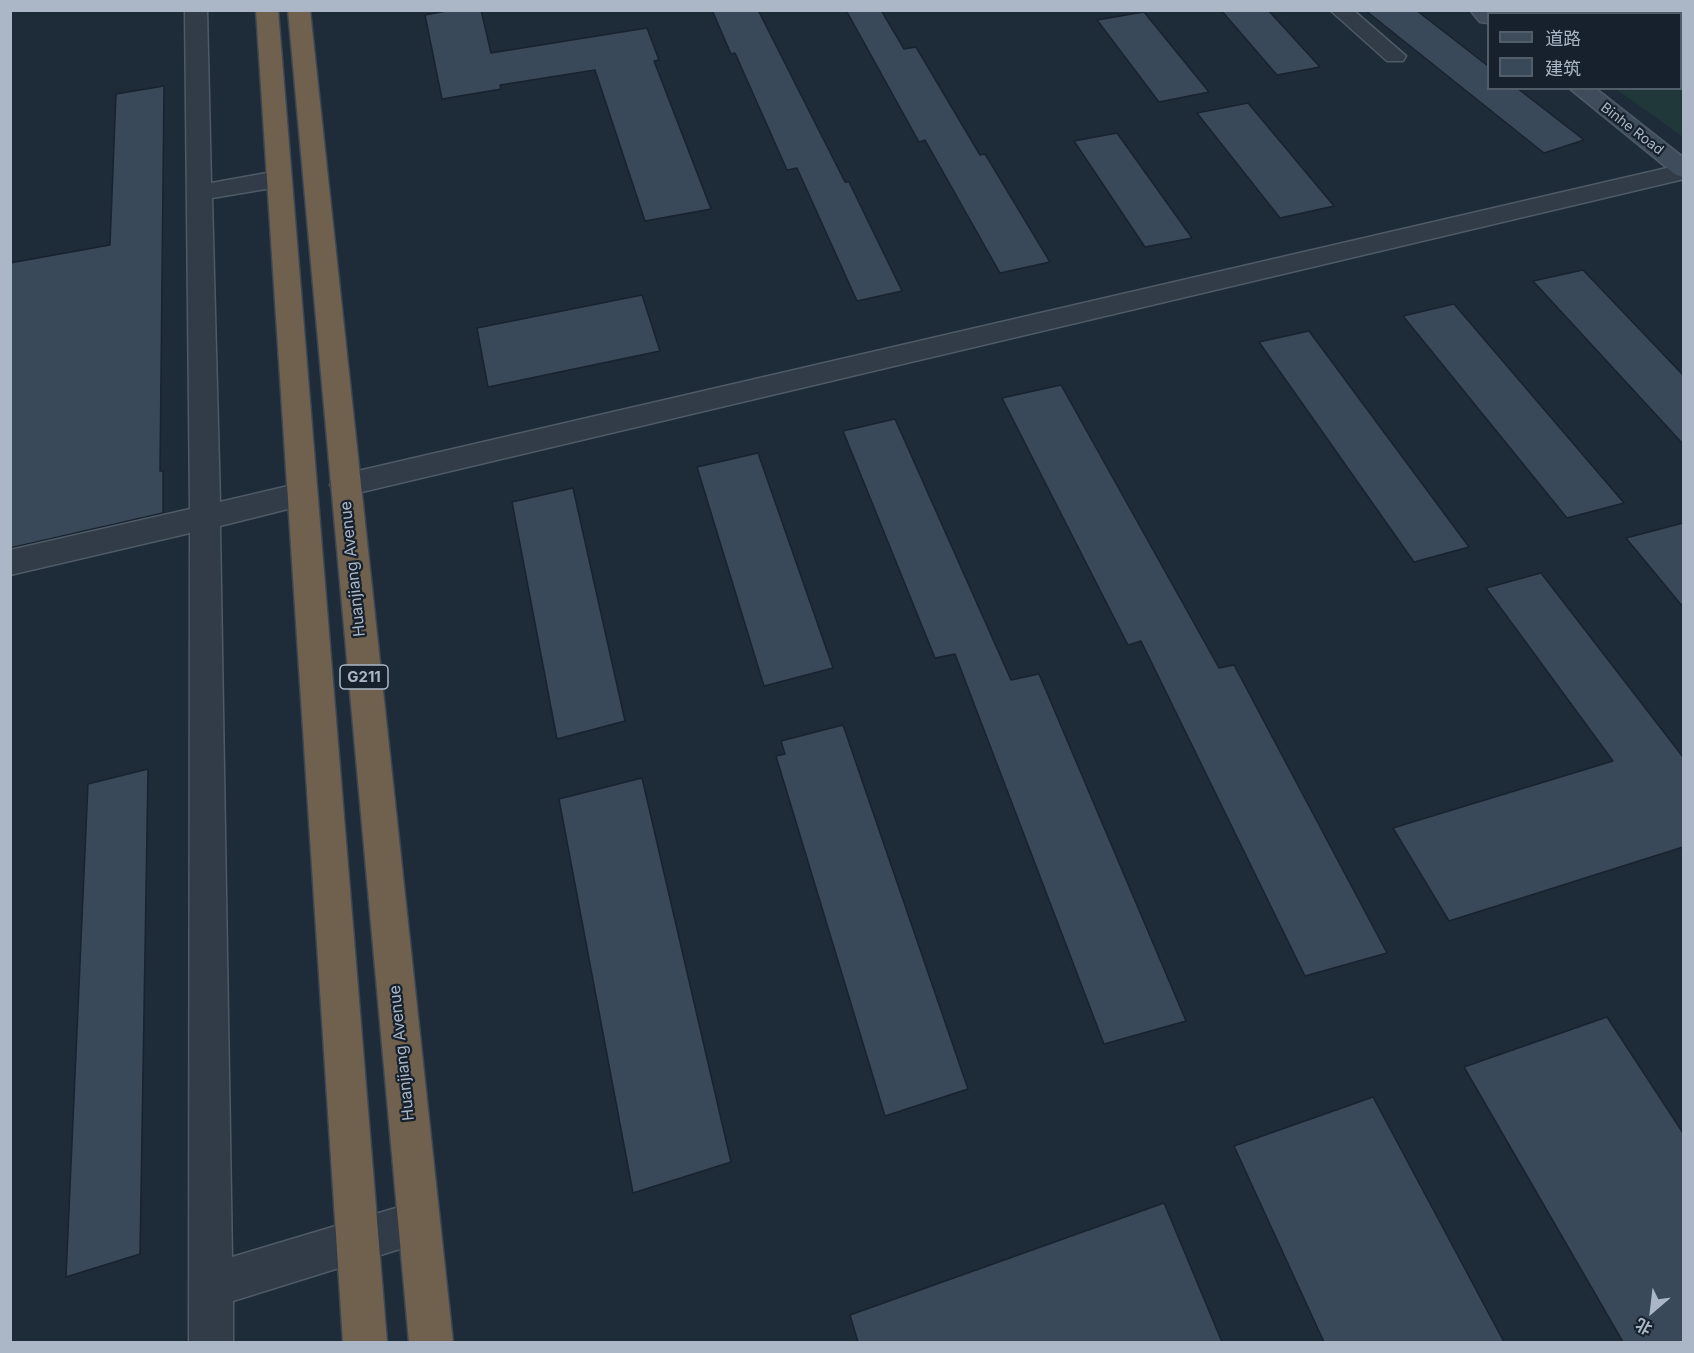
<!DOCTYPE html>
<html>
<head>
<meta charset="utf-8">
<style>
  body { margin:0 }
  #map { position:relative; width:1694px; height:1353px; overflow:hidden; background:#1e2b39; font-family:Inter,"Noto Sans SC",sans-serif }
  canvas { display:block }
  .frame { position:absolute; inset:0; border:12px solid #abb7c6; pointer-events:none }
  .legend { position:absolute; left:1487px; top:12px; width:195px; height:78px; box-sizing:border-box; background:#17212d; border:2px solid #525d6a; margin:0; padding:8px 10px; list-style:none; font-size:18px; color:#abb7c6 }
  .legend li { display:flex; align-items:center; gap:12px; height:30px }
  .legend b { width:30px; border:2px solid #525d6a }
  .north { position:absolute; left:1622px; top:1281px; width:60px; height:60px; -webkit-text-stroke:4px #17212d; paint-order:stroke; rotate:208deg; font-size:16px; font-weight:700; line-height:24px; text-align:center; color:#abb7c6 }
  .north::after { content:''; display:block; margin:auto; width:21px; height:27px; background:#abb7c6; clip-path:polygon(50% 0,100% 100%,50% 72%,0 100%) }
</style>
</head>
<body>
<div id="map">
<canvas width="1694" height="1353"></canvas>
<div class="frame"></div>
<ul class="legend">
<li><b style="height:8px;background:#3f4c5c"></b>道路</li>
<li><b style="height:16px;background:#394959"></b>建筑</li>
</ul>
<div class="north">北</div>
</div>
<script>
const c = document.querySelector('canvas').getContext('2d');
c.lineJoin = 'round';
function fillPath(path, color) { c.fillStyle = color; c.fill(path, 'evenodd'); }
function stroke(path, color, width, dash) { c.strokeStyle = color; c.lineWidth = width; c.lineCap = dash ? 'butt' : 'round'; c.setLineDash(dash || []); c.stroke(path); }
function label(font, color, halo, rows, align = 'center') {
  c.font = font + ' Inter,sans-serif'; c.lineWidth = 4.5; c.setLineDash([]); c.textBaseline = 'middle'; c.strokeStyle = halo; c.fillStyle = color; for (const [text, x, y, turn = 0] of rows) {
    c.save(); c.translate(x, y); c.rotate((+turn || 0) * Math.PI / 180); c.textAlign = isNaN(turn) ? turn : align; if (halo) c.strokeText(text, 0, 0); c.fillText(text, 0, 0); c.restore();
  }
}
fillPath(new Path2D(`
  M1681,64l3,2 -1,71 -67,-48 64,-1z`), '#20383a');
const building = new Path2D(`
  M452,10h29l10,43 156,-25 12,32 -5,1 57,148 -66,12 -50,-151 -95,15 1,4 -59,10 -17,-84z
  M712,10h46l87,172h4l53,109 -45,10 -60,-133 -10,2 -52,-117 -4,1z
  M846,10h35l23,39 12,-2 64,108 5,-1 65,108 -50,11 -75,-133 -6,2z
  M1221,10h47l52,57 -43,8z
  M1365,10h51l72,56v22h29l67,52 -40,13z
  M1144,12l65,80 -50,10 -62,-82z
  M164,86l-4,385h3v42l-153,35v-285l100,-18 6,-151z
  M1248,103l86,103 -54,12 -83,-105z
  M1117,133l75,105 -47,9 -71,-106z
  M1583,270l100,105v69l-150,-163z
  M642,295l18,56 -172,36 -11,-59z
  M1454,304l170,199 -57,15 -164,-202z
  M1309,331l160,216 -55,15 -155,-220z
  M1061,385l158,283 15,-3 153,288 -82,23 -164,-335 -13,4 -126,-247z
  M895,419l116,261 28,-6 147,347 -82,23 -149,-390 -20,4 -92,-227z
  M758,453l75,215 -69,18 -67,-219z
  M573,488l52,233 -68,18 -45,-237z
  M1683,523v84l-57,-69z
  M1541,573l142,184v90l-234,74 -56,-93 220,-67 -127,-173z
  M843,725l125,364 -83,27 -109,-360 9,-2 -4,-13z
  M148,769l-8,485 -74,23 22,-493z
  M642,778l89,384 -98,31 -74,-394z
  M1607,1017l76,116v209h-60l-159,-275z
  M1373,1097l131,245h-180l-90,-196z
  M1164,1203l58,139h-364l-8,-27z`);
fillPath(building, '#394959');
stroke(building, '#19232f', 1.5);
const street = new Path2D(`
  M185,10h22l4,173 67,-12 9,3 3,5 -3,5 -9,3 -66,11 8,304 81,-19 11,4 4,8 -4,8 -92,23 12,731 187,-56 15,6 6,15 -6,15 -15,6 -186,58v41h-44l1,-809 -180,42v-25l180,-41z
  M1330,10h23l53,46 -3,5h-16z
  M1684,164v15l-1339,317 -10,-3 -5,-8 5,-8 10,-3z`);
const secondary = new Path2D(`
  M1470,10h23l3,4h-8v9l-8,-1z
  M1569,88h26l89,70v19l-8,-2z`);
const highway = new Path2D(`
  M256,10h22l109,1332h-44z
  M288,10h22l143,1332h-44z`);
stroke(street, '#4f5a67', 3);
stroke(secondary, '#4f5a67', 3);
stroke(highway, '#3c4753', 3);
fillPath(street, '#323c49');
fillPath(secondary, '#3f4c5c');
fillPath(highway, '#70614e');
label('14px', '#abb7c6', '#17212d', [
  ["Binhe Road",1632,129,38]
]);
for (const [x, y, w] of [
  [364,677,48]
]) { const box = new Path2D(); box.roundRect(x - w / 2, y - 12, w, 24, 4.5); c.fillStyle = '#17212d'; c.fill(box); stroke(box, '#abb7c6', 1.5); }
label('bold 15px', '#abb7c6', null, [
  ["G211",364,677]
]);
label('16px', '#abb7c6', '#17212d', [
  ["Huanjiang Avenue",353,569,-96],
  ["Huanjiang Avenue",402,1053,-96]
]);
</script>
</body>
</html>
